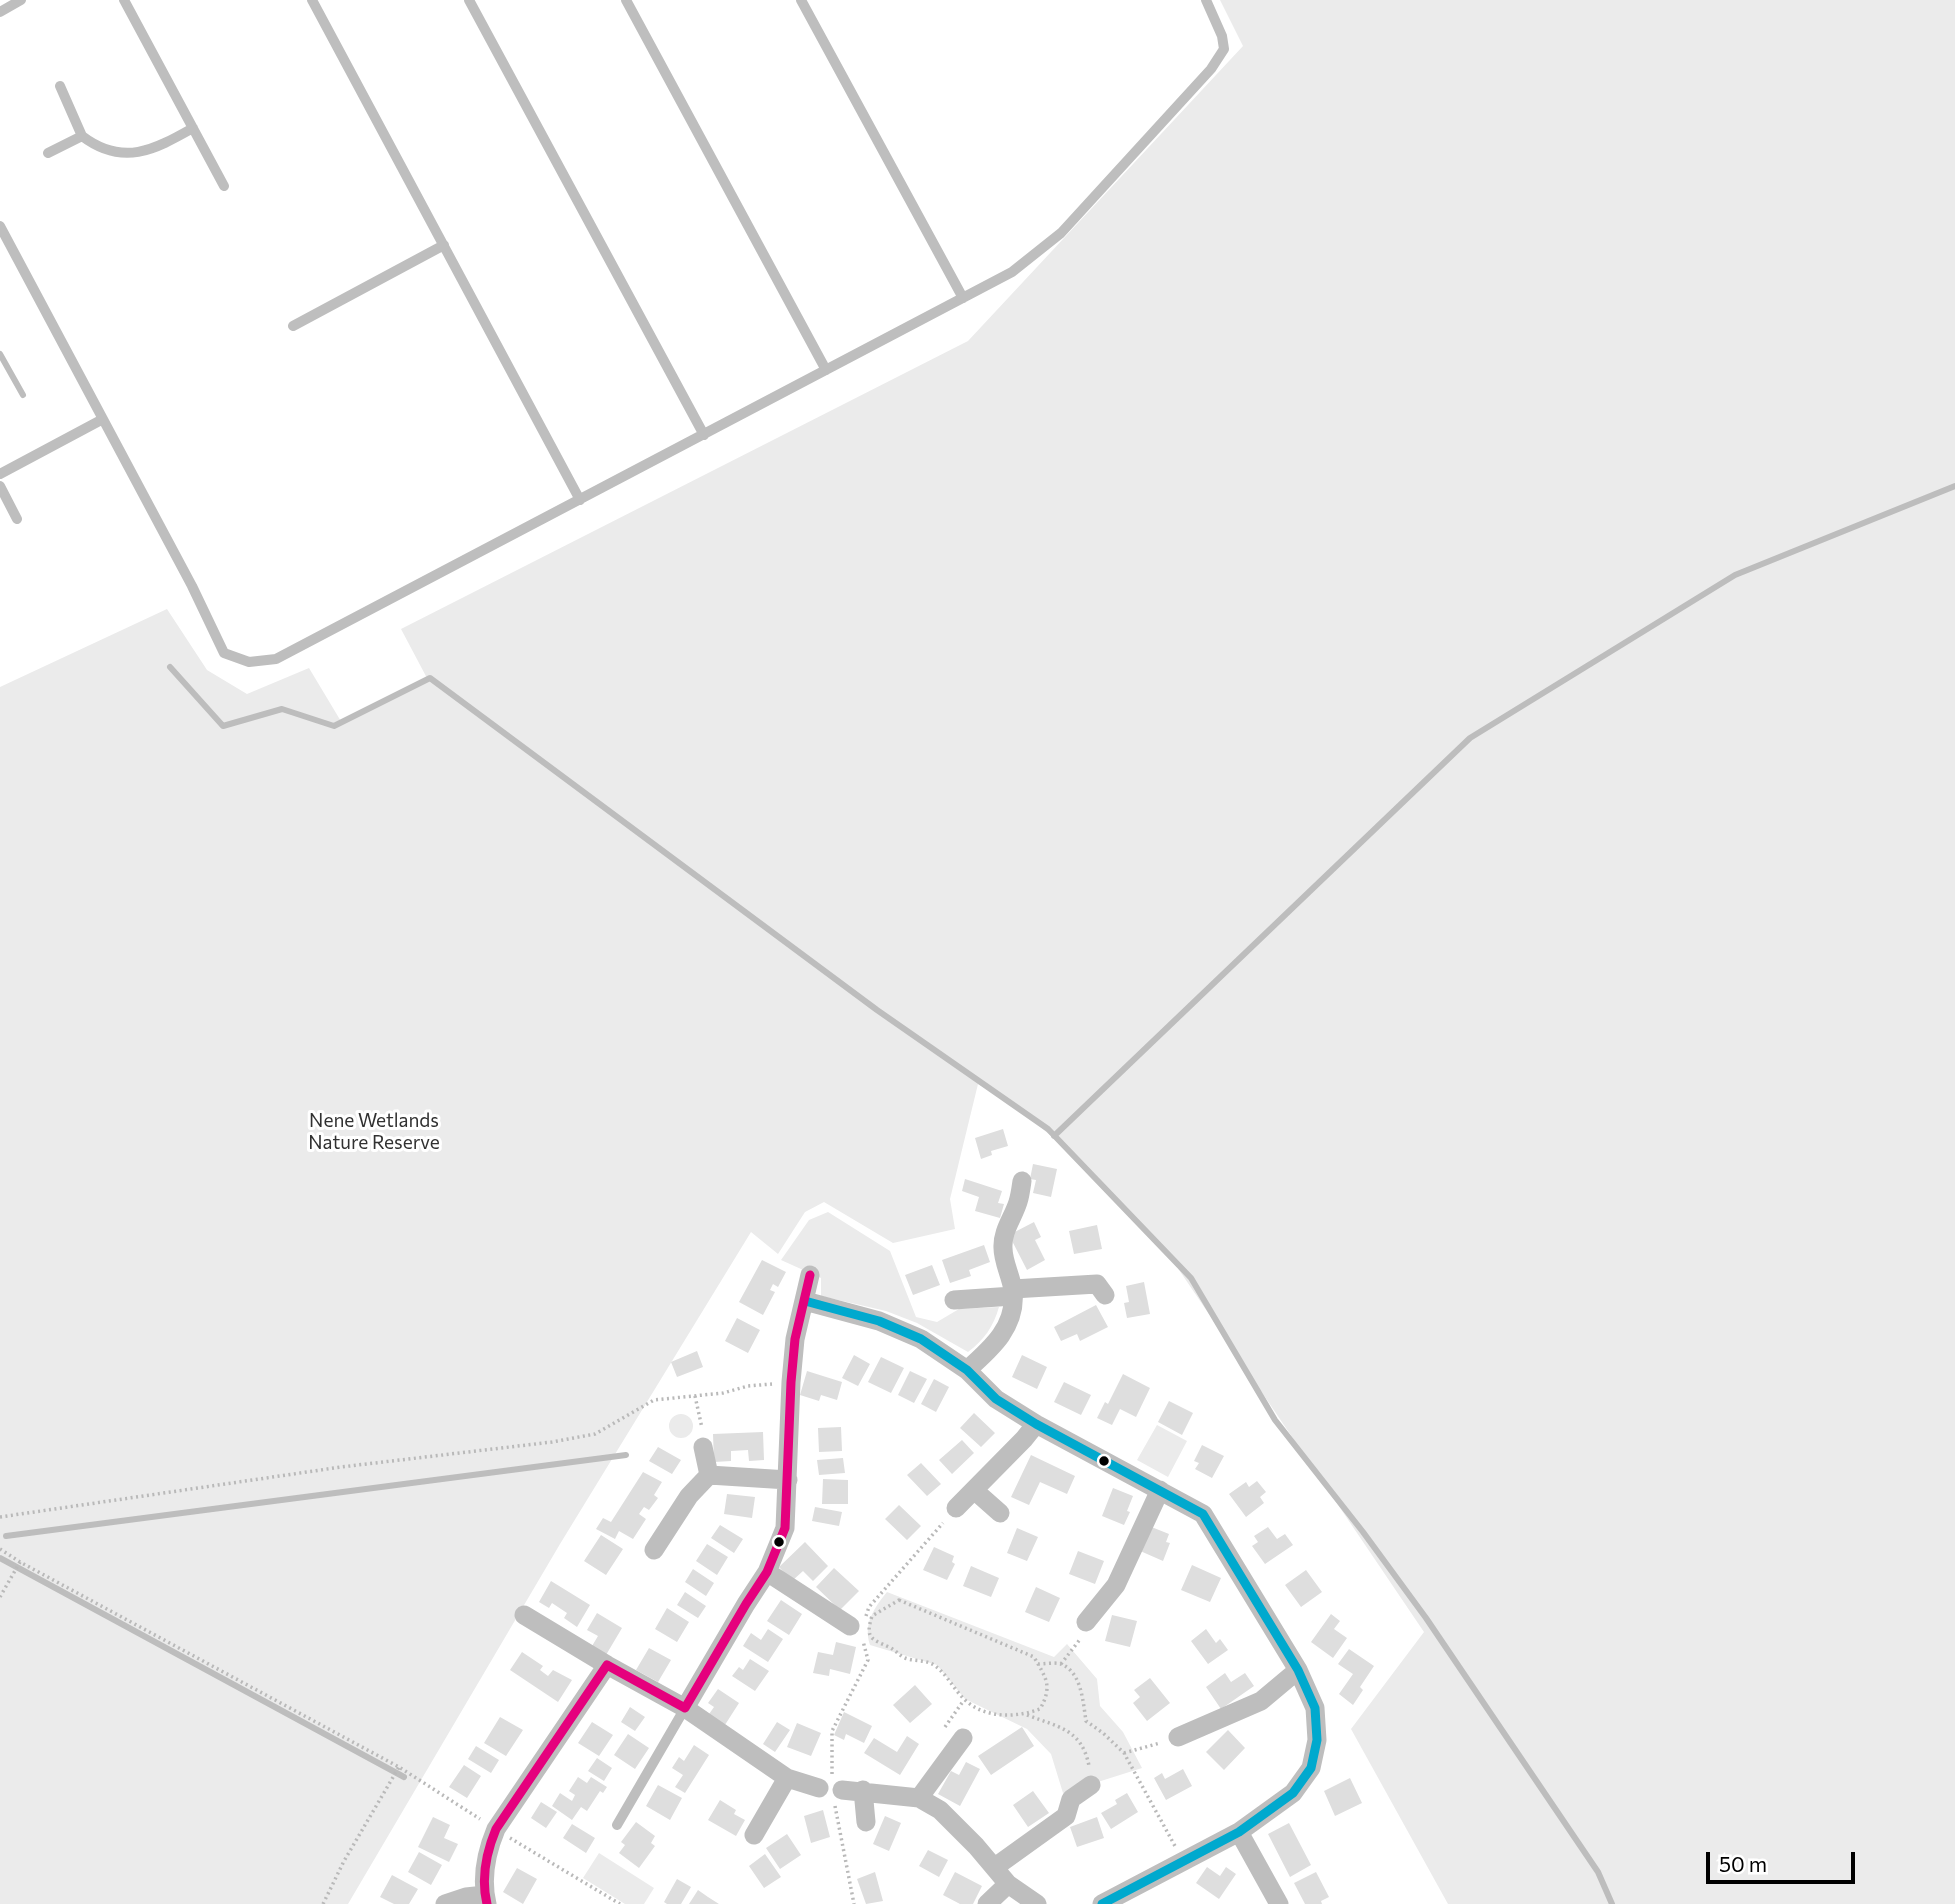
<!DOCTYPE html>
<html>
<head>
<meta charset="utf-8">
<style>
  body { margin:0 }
  #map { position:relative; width:1955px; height:1904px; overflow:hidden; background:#fff; font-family:Commissioner,sans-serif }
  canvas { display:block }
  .scale { position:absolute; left:1706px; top:1852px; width:149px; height:32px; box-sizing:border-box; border:4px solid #000; border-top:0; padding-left:9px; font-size:21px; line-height:24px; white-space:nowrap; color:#000; -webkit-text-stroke:5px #fff; paint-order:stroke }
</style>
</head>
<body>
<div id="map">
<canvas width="1955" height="1904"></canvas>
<div class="scale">50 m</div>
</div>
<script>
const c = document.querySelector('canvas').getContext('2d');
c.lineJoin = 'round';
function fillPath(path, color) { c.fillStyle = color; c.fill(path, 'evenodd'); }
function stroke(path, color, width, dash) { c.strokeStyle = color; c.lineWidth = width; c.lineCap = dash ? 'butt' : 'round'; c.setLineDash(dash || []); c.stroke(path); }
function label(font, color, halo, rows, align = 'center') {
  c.font = font + ' Commissioner,sans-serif'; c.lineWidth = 6; c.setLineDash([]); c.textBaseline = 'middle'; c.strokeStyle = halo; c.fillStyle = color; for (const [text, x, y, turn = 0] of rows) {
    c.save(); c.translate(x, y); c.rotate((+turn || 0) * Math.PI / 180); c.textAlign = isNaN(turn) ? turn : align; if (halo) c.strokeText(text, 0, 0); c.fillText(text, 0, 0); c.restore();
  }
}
fillPath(new Path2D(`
  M1220,0h735v1904h-507l-97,-175 73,-97 -251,-371 -79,-88 -79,-68 -37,-21 -28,115 5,30 -62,14 -69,-41 -19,10 -27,42 -27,-22 -191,312 -212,360h-348v-1217l167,-78 40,61 40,24 62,-26 33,55 86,-43 -27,-51 567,-288 275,-295z
  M828,1212l62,39 26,66 21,5 22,-13 40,-2c-6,20 -14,32 -31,45l-51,-29 -31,-12 -65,-15v-18l-40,-18 28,-40z
  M669 1426a12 12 0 1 1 24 0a12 12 0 1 1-24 0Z
  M1157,1425l30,16 -19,36 -31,-17z
  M887,1592l167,65 13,-13 30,35 3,27 23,26 19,36 -79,25 -12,-39 -24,-25 -62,-30 -28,-34 -67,-20c-7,-21 4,-37 17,-53z
  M599,1853l55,35 -10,16h-19l-42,-26z`), '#ebebeb');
stroke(new Path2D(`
  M0,354l23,41
  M170,667l53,59 59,-17 52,17 96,-48 447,332 171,119 143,149 84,142 88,112 63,86 172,254 14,32
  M1054,1136l416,-398 265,-163 220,-89
  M6,1536l620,-81
  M0,1558l404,219`), '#bdbdbd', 6);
fillPath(new Path2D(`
  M1003,1129l5,17 -17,5 1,4 -11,4 -6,-21z
  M1033,1164l24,5 -6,28 -18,-4 3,-13 -6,-1z
  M965,1179l37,12 -4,12 6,1 -4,14 -25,-7 4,-14 -17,-6z
  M1034,1222l7,15 -6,3 10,20 -18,10 -18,-35z
  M1097,1225l5,24 -28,5 -5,-23z
  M984,1245l6,17 -21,8 2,6 -21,7 -8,-23z
  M762,1260l24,12 -8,15 -5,-3 -3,6 5,2 -12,23 -24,-13z
  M932,1265l8,20 -27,10 -8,-20z
  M1144,1282l6,32 -23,4 -3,-15 5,-1 -3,-16z
  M1096,1305l12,22 -28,14 -3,-7 -16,7 -7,-14z
  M737,1318l23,12 -12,23 -23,-12z
  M697,1351l6,16 -26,10 -6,-15z
  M854,1355l16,9 -12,22 -16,-8z
  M1022,1355l25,12 -10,22 -25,-12z
  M881,1357l23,11 -13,25 -23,-11z
  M807,1371l35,11 -5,18 -16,-5 -2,6 -19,-6z
  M910,1371l17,8 -13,24 -16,-8z
  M1123,1374l27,14 -14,29 -16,-8 -8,16 -15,-7 8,-16 3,2z
  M934,1379l15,8 -13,25 -15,-8z
  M1064,1382l27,13 -10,20 -27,-13z
  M1169,1401l24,12 -11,22 -24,-13z
  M974,1413l21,20 -14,14 -21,-19z
  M841,1427l1,24 -23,1 -1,-24z
  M763,1432l1,28 -15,1 -1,-11 -17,1v10l-17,1 -1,-28z
  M962,1440l12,13 -22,21 -13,-14z
  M1202,1445l22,11 -12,22 -17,-9 4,-6 -5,-2z
  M658,1447l23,13 -9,14 -23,-13z
  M1031,1455l44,21 -8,18 -27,-12 -11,23 -18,-8z
  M843,1458l2,15 -26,2 -2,-15z
  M921,1463l20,21 -14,12 -20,-21z
  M643,1472l19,10 -8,13 4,3 -9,12 -5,-3 -5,7 7,5 -13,20 -14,-8 -4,8 -19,-10 7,-11 8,4z
  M823,1479l25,1v24h-26z
  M1257,1481l9,11 -6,5 4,6 -18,14 -17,-23 17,-12 3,5z
  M1113,1488l20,8 -6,15 3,1 -6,13 -22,-9z
  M727,1494l28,3 -3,21 -28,-4z
  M899,1505l22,21 -14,14 -22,-21z
  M815,1507l27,5 -3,14 -27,-5z
  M720,1525l23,14 -9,14 -23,-15z
  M1149,1526l20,8 -3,8 4,1 -7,18 -25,-11z
  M1268,1527l9,12 8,-5 8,11 -28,19 -13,-18 6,-4 -4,-6z
  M1017,1528l21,9 -11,24 -20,-8z
  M601,1535l22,14 -17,26 -22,-14z
  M805,1542l23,24 -15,15 -10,-10 -11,10 -13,-14z
  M707,1544l21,13 -11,18 -21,-14z
  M934,1547l20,9 -2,6 3,2 -8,16 -24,-10z
  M1078,1551l26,10 -9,23 -26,-10z
  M1192,1565l29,13 -11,24 -29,-12z
  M971,1566l28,12 -8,19 -28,-11z
  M834,1568l25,23 -19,19 -24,-23z
  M693,1569l21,14 -8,13 -21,-14z
  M1306,1570l16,22 -21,15 -16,-22z
  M551,1581l39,24 -13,22 -13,-9 3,-5 -15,-10 -3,5 -10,-6z
  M1036,1587l24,11 -11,24 -24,-10z
  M685,1592l21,14 -8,12 -21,-13z
  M781,1600l21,14 -13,21 -22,-14z
  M667,1608l22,14 -12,20 -22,-13z
  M597,1613l25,15 -16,27 -14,-9 6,-10 -11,-6z
  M1331,1614l9,7 -6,8 13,9 -14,20 -22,-16z
  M1112,1615l25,6 -7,26 -25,-6z
  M768,1629l15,10 -15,23 -25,-16 8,-13 10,7z
  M1206,1629l10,14 4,-4 8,11 -20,14 -17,-23z
  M836,1642l20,5 -6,27 -20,-5 -1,7 -16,-3 5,-21 15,3z
  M649,1648l22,12 -13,22 -22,-12z
  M1349,1649l25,17 -14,21 3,3 -10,15 -14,-11 14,-20 -15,-10z
  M522,1652l21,14 -3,4 8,6 5,-6 19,10 -14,22 -48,-32z
  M750,1659l19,12 -14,20 -23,-15 7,-9 4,3z
  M1225,1673l6,9 14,-9 9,13 -33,23 -15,-22z
  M1150,1678l20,25 -23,18 -14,-18 7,-6 -6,-7z
  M915,1685l17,19 -22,19 -17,-18z
  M718,1689l21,14 -16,25 -16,-11 7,-10 -6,-4z
  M630,1707l15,10 -10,14 -14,-9z
  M844,1712l28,14 -8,17 -18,-9 -2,6 -10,-5z
  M500,1717l23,13 -17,26 -22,-13z
  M592,1722l21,13 -14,21 -21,-13z
  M777,1722l13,8 -15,22 -12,-8z
  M797,1723l24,10 -10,23 -24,-9z
  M1022,1727l12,19 -43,29 -13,-19z
  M1228,1730l17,18 -21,22 -18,-18z
  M628,1734l21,14 -14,21 -21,-14z
  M907,1736l12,8 -19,31 -36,-22 10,-15 23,14z
  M694,1745l15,10 -24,38 -10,-6 8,-12 -11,-7 7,-11 5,4z
  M476,1746l23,14 -8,13 -23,-14z
  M597,1758l15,10 -8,13 -16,-10z
  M966,1762l14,7 -20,37 -22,-12 13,-23 8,4z
  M464,1765l17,11 -14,22 -18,-11z
  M1183,1769l9,17 -26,14 -12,-22 8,-5 3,6z
  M578,1777l9,6 4,-6 16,10 -4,6 -3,-2 -13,20 -6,-4 -9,13 -20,-14 8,-13 12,8 3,-6 -6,-4z
  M1350,1778l12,25 -27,13 -11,-25z
  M658,1785l24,13 -12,22 -24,-14z
  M1033,1791l16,22 -21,14 -15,-22z
  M1127,1793l11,19 -27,17 -10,-16 16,-9 -2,-4z
  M720,1800l16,10 -2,4 11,6 -9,16 -28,-16z
  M541,1802l16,10 -11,16 -15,-10z
  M823,1810l7,27 -19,6 -7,-27z
  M885,1816l16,7 -12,28 -16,-7z
  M433,1817l17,8 -6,13 14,6 -9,18 -31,-15z
  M1097,1817l7,21 -27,9 -7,-20z
  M636,1822l19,14 -4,7 4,3 -16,22 -20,-15 6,-8 -4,-3z
  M1289,1823l22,42 -21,12 -22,-43z
  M572,1824l23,14 -9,15 -23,-15z
  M787,1834l14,21 -21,14 -14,-21z
  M928,1850l20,10 -9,17 -20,-11z
  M419,1852l23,13 -11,20 -23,-13z
  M765,1854l16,23 -17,11 -15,-22z
  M1207,1867l13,9 6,-9 10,7 -17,25 -23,-16z
  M517,1868l20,11 -14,25 -20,-12z
  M875,1872l8,29 -17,3 -9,-25z
  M955,1872l27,14 -9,18h-13l-17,-9z
  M1316,1872l13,25 -8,4 1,3h-17l-11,-21z
  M392,1875l26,14 -9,15h-15l-14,-7z
  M677,1879l14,8 -10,17h-14l-3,-2z
  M698,1890l10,7 11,7h-30z`), '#dedede');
stroke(new Path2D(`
  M695,1396l7,32
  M0,1517l341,-50 211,-25 43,-8 59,-34 69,-7 25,-7 24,-2
  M0,1549l20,13 379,205 81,52
  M0,1597l20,-35
  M899,1600l135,57c12,21 19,29 6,52 -24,9 -57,10 -77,-11 -10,-10 -17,-25 -29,-33 -9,-6 -22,-3 -31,-8 -5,-3 -8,-7 -14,-10 -18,-8 -24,-9 -17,-31z
  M866,1616l3,-9 74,-84
  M1038,1664c6,0 17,-2 23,0 21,8 22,39 25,57l17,12 21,20 51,93
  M1061,1664l20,-26
  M1027,1715c31,12 55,14 62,51
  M945,1727l19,-27
  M1124,1753l36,-10
  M832,1774v-43l36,-71 -5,-19
  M835,1806l19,98
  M510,1838l110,66
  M323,1904l21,-43 55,-94`), '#b9b9b9', 3.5, [2, 3.5]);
stroke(new Path2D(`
  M124,0l100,186
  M312,0l268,500
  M469,0l235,435
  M626,0l200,370
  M801,0l162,298
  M0,12l21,-12
  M60,86l22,50
  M48,153l34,-17c41,31 72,14 111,-8
  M0,226l192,360 32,67 25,9 27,-3 736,-387 49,-39 150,-164 13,-20 -2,-13 -16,-36
  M293,326l151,-81
  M0,474l103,-55
  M0,486l17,33
  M617,1825l68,-117`), '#bebebe', 10);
stroke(new Path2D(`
  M1013,1289l84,-5 8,11
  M954,1300l59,-4
  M805,1301l74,20 42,18 46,31 29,29 40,25 167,90 95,156 17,38 2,32 -6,28 -18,25 -54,39 -137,72
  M967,1370c25,-22 50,-44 46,-80 -2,-14 -10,-28 -10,-42 -1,-17 10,-30 15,-46 2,-6 3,-14 4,-21
  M703,1447l6,28
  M974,1490l26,23
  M956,1508l68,-69 12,-15
  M654,1550l35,-54 20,-21 79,5
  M767,1572l83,54
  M524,1615l83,50
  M1086,1622l30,-37 44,-95
  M685,1708l102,70 32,10
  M1178,1737l83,-36 37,-31
  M842,1790l77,8 21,12 36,36 32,38 29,20
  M863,1790l3,32
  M919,1798l44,-60
  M1239,1832l40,72
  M754,1835l33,-57
  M995,1867l71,-51 5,-17 20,-14
  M445,1904l21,-7 19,-2
  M487,1904c-6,-25 -1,-51 9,-75l111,-164 78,43 61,-104 21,-32 18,-44 6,-146 4,-43 15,-64
  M987,1904l21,-20`), '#bebebe', 19);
stroke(new Path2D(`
  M805,1301l74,20 42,18 46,31 29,29 40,25 167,90 95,156 17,38 2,32 -6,28 -18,25 -54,39 -137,72`), '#00a9ce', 9);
stroke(new Path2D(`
  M487,1904c-6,-25 -1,-51 9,-75l111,-164 78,43 61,-104 21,-32 18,-44 6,-146 4,-43 15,-64`), '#e5007d', 9);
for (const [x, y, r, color] of [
  [1104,1461,6,"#000"],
  [779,1542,6,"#000"]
]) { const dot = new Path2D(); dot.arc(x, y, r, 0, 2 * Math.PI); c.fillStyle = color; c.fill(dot); stroke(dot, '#fff', 2.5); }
label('19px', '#313131', '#fff', [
  ["Nene Wetlands",374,1121],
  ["Nature Reserve",374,1143]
]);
</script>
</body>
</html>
